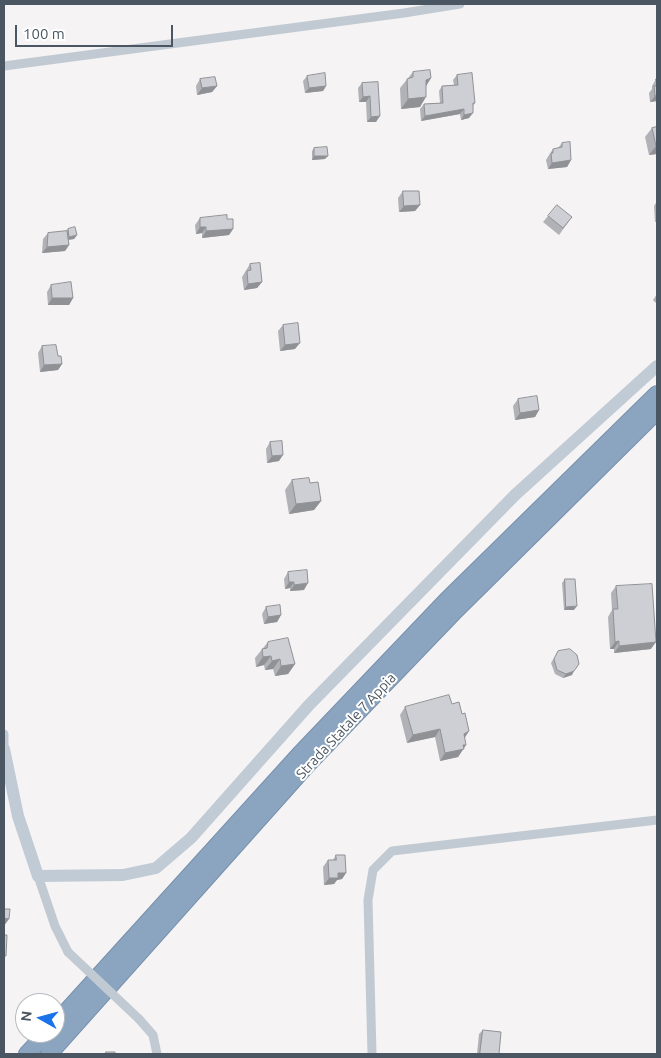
<!DOCTYPE html>
<html>
<head>
<meta charset="utf-8">
<style>
  body { margin:0 }
  #map { position:relative; width:661px; height:1058px; overflow:hidden; background:#f5f3f3; font-family:Ubuntu,sans-serif }
  canvas { display:block }
  .frame { position:absolute; inset:0; border:5px solid #4a5661; pointer-events:none }
  .north { position:absolute; left:15px; top:993px; width:50px; height:50px; box-sizing:border-box; background:#fff; border:1px solid #b7bbc0; border-radius:50%; rotate:277deg; font-size:14px; font-weight:700; line-height:20px; text-align:center; color:#4a5661 }
  .north::after { content:''; display:block; margin:auto; width:18px; height:22px; background:#1a73e8; clip-path:polygon(50% 0,100% 100%,50% 72%,0 100%) }
  .scale { position:absolute; left:15px; top:25px; width:158px; height:22px; box-sizing:border-box; border:2px solid #4a5661; border-top:0; padding-left:6px; font-size:15px; line-height:18px; white-space:nowrap; color:#4a5661; -webkit-text-stroke:4px #fff; paint-order:stroke }
</style>
</head>
<body>
<div id="map">
<canvas width="661" height="1058"></canvas>
<div class="frame"></div>
<div class="north">N</div>
<div class="scale">100 m</div>
</div>
<script>
const c = document.querySelector('canvas').getContext('2d');
c.lineJoin = 'round';
function stroke(path, color, width, dash) { c.strokeStyle = color; c.lineWidth = width; c.lineCap = dash ? 'butt' : 'round'; c.setLineDash(dash || []); c.stroke(path); }
function fillPath(path, color) { c.fillStyle = color; c.fill(path, 'evenodd'); }
function label(font, color, halo, rows, align = 'center') {
  c.font = font + ' Ubuntu,sans-serif'; c.lineWidth = 4; c.setLineDash([]); c.textBaseline = 'middle'; c.strokeStyle = halo; c.fillStyle = color; for (const [text, x, y, turn = 0] of rows) {
    c.save(); c.translate(x, y); c.rotate((+turn || 0) * Math.PI / 180); c.textAlign = isNaN(turn) ? turn : align; if (halo) c.strokeText(text, 0, 0); c.fillText(text, 0, 0); c.restore();
  }
}
const highway = new Path2D(`
  M55,1024l244,-269 148,-155 210,-206
  M27,1054l20,-21
  M49,1054l259,-290 148,-154 201,-199`);
stroke(highway, '#7690ad', 18);
stroke(new Path2D(`
  M4,66l400,-53 56,-9
  M4,734v15
  M38,876l17,50 13,26
  M139,1019l14,16 4,19
  M372,1054l-4,-154 5,-30 19,-19 265,-31`), '#c1cad2', 9);
stroke(new Path2D(`
  M4,749l14,67 20,60 85,-1 33,-7 35,-30 118,-133 206,-210 142,-129`), '#c1cbd6', 12);
stroke(highway, '#8ba5c1', 16);
stroke(new Path2D(`
  M68,952l71,67`), '#c1cad2', 9);
fillPath(new Path2D(`
  M413,72l18,6 -5,7 -6,22 -19,2 -1,-21z
  M457,75l18,28 -2,3 -4,12 -8,2 -1,-6 -39,7 -1,-12 4,-5 16,-1 -1,-12 3,-5 12,-1 -1,-5z
  M307,76l19,10 -3,5 -18,2 -2,-12z
  M200,79l17,7 -5,6 -15,3 -1,-9z
  M656,79l1,22 -7,1 -1,-9 3,-4v-3z
  M378,82l-2,40h-9l-1,-20h-7l-1,-14 4,-5z
  M657,127v27l-8,1 -4,-18 7,-9z
  M562,143l9,17 -4,7 -19,2 -2,-9 3,-5 4,-6 5,-1z
  M314,148l11,11 -13,1v-9z
  M403,191l17,14 -5,6 -16,1 -1,-14z
  M657,201v21h-2l-1,-16z
  M548,216l24,1 -13,18 -16,-13z
  M200,218l27,1 6,10 -4,6 -27,3v-5l-6,1 -1,-9z
  M68,229l9,6 -3,4 -6,1 1,5 -4,6 -23,2 1,-14 5,-6 18,-2z
  M250,264l12,18 -5,6 -13,2 -2,-13z
  M51,285l22,13 -4,7h-21l-1,-13z
  M657,294v10l-4,-4z
  M283,325l12,24 -15,2 -2,-20z
  M42,346l16,10 4,8 -4,6 -18,2 -2,-19z
  M518,399l21,11 -4,7 -20,3 -2,-14z
  M270,442l9,19 -12,2 -1,-14z
  M292,480l18,3 11,18 -7,9 -25,4 -4,-24z
  M288,572l16,18 -14,1v-3l-5,1 -1,-10z
  M565,579l9,31h-10l-2,-27z
  M616,586l35,63 -37,4v-4h-4l-2,-32 4,-7 -1,-17z
  M266,607l15,8 -4,7 -13,2 -2,-10z
  M268,642l27,22 -7,10 -13,2 -2,-7 -8,1 -1,-5 -8,2 -1,-9z
  M558,651l14,24 -9,3 -8,-4 -4,-11z
  M452,704l10,10 7,17 -5,7 2,7 -8,12 -18,4 -5,-24 -28,6 -7,-28 5,-8z
  M336,855l10,18 -4,6 -5,1 -3,4 -10,1 -1,-18 5,-7h5z
  M483,1030l16,24h-22l2,-20z`), '#b0b2b7');
fillPath(new Path2D(`
  M431,78l-6,10 1,-8z
  M217,86l-5,6 -15,3 5,-7z
  M326,86l-3,5 -18,2 4,-5z
  M657,95v6l-7,1 5,-6z
  M370,96l-4,6h-7l4,-5z
  M426,97l-6,10 -19,2 7,-10z
  M464,109l-4,5 -39,7 4,-5z
  M473,113l-4,5 -8,2 3,-5z
  M380,116l-4,6h-9l4,-5z
  M657,145v9l-8,1 7,-9z
  M314,156h14l-3,3 -13,1z
  M571,160l-4,7 -19,2 4,-6z
  M420,205l-5,6 -16,1 5,-6z
  M200,227h6l-4,6 -6,1z
  M233,229l-4,6 -27,3 4,-7z
  M77,235l-3,4 -8,1 3,-3z
  M69,245l-4,6 -23,2 5,-6z
  M262,282l-5,6 -13,2 4,-6z
  M52,298h21l-4,7h-21z
  M300,343l-5,6 -15,2 5,-6z
  M62,364l-4,6 -18,2 4,-7z
  M539,410l-4,7 -20,3 5,-7z
  M283,455l-4,6 -12,2 5,-7z
  M321,501l-7,9 -25,4 7,-10z
  M289,582h5l-4,6 -5,1z
  M308,583l-4,7 -14,1 4,-6z
  M577,606l-3,4h-10l2,-3z
  M281,615l-4,7 -13,2 4,-7z
  M619,641l-5,8h-4l5,-7z
  M656,642l-5,7 -37,4 5,-7z
  M271,656l-7,9 -8,2 7,-10z
  M280,659l-7,10 -8,1 7,-9z
  M295,664l-7,10 -13,2 6,-10z
  M574,671l-2,4 -9,3 3,-4z
  M440,729l-5,8 -28,6 6,-8z
  M469,731l-5,8v-5z
  M463,745h3l-8,12 -18,4 5,-8z
  M338,873h8l-4,6 -5,1 -3,4 -10,1 5,-7z
  M4,918l5,1 -5,7z`), '#909195');
const building = new Path2D(`
  M430,70l1,8 -5,2v17l-18,2 -1,-20 6,-2v-5z
  M325,73l1,13 -17,2 -2,-12z
  M472,73l3,30h-2v10l-9,2v-6l-39,7 -1,-12 19,-1 -1,-17 16,-1 -1,-10z
  M215,77l2,9 -15,2 -2,-9z
  M656,79h1v16l-2,1 -1,-10h3z
  M378,82l2,34 -9,1 -1,-21 -7,1 -1,-14z
  M657,127v18l-1,1 -4,-18z
  M570,142l1,18 -19,3 -1,-10h2v-4l9,-2v-4z
  M327,147l1,9h-14v-8z
  M403,191h16l1,14 -16,1z
  M557,205l15,12 -9,11 -15,-12z
  M227,215v4h6v10l-27,2v-4h-6v-9z
  M75,227l2,8 -8,2 -1,-8z
  M67,231l2,14 -22,2 1,-14z
  M260,263l2,19 -14,2 -1,-13 4,-1 -1,-6z
  M71,282l2,16h-21l-1,-13z
  M298,323l2,20 -15,2 -2,-20z
  M56,345l2,11h3l1,8 -18,1 -2,-19z
  M537,396l2,14 -19,3 -2,-14z
  M282,441l1,14 -11,1 -2,-14z
  M309,478l1,5 8,-1 3,19 -25,3 -4,-24z
  M307,570l1,13 -14,2v-3h-5l-1,-10z
  M565,579h10l2,27 -11,1z
  M652,584l4,58 -37,4v-5l-4,1 -2,-33h5l-2,-23z
  M280,605l1,10 -13,2 -2,-10z
  M288,638l7,26 -14,2 -1,-7 -8,2 -1,-5 -8,1 -1,-8 5,-1 1,-6z
  M570,649l7,6 2,9 -5,7 -8,3 -9,-4 -3,-11 4,-8z
  M449,695l3,9 7,-2 3,12 3,-1 4,18 -5,3 2,11h-3l1,4 -19,4 -5,-24 -27,6 -8,-28z
  M336,855h9l1,18h-8v5h-9l-1,-18h8z
  M4,909h6l-1,10 -5,-1z
  M4,935h3l-1,21h-2z
  M483,1030l18,2 -2,22h-19z
  M106,1052h9v2h-9z`);
fillPath(building, '#cdcfd5');
stroke(building, '#909195', 1);
label('14px', '#4a5661', '#fff', [
  ["Strada Statale 7 Appia",346,726,-47]
]);
</script>
</body>
</html>
